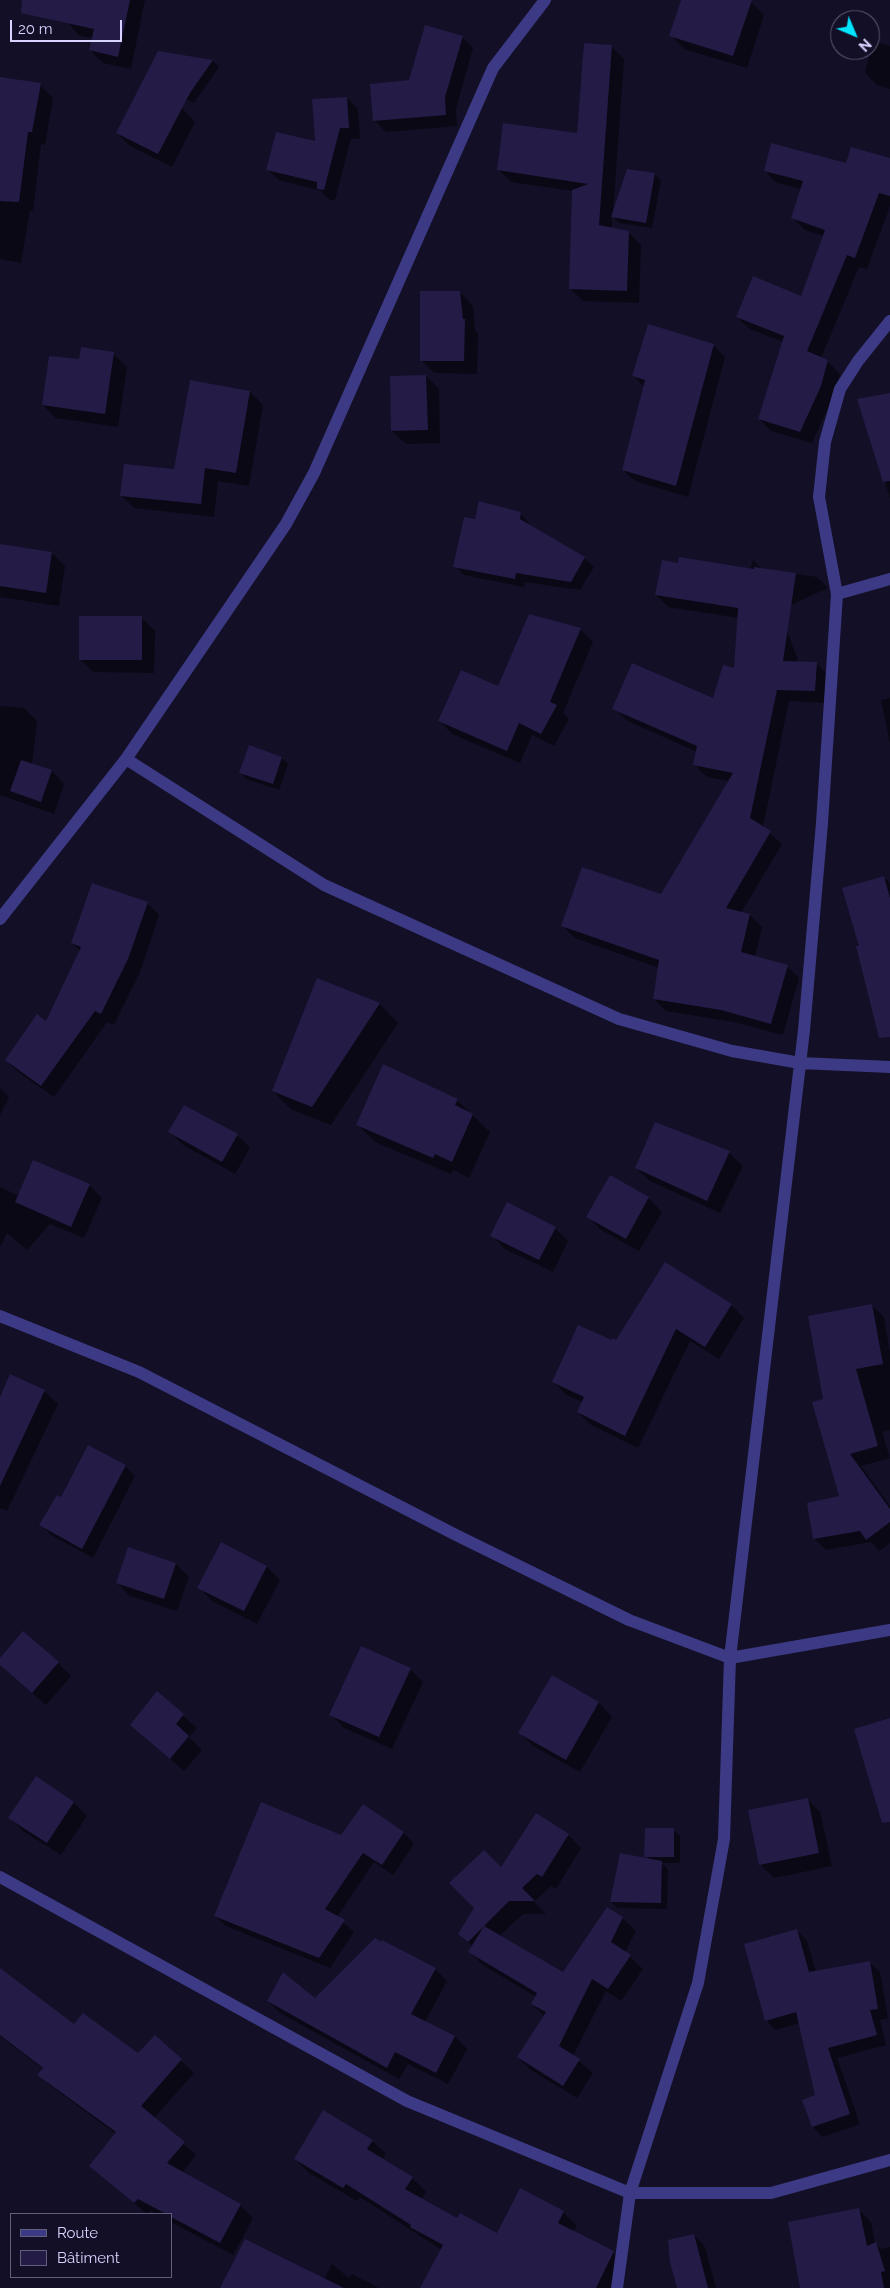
<!DOCTYPE html>
<html>
<head>
<meta charset="utf-8">
<style>
  body { margin:0 }
  #map { position:relative; width:890px; height:2288px; overflow:hidden; background:#130f26; font-family:Raleway,sans-serif }
  canvas { display:block }
  .legend { position:absolute; left:10px; top:2213px; width:162px; height:65px; box-sizing:border-box; background:#130f26; border:1px solid #625e7d; margin:0; padding:6px 9px; list-style:none; font-size:15px; color:#d9d4ff }
  .legend li { display:flex; align-items:center; gap:10px; height:25px }
  .legend b { width:25px; border:1px solid #625e7d }
  .north { position:absolute; left:830px; top:10px; width:50px; height:50px; box-sizing:border-box; background:#130f26; border:1px solid #625e7d; border-radius:50%; rotate:135deg; font-size:14px; font-weight:700; line-height:20px; text-align:center; color:#d9d4ff }
  .north::after { content:''; display:block; margin:auto; width:18px; height:22px; background:#00e5ff; clip-path:polygon(50% 0,100% 100%,50% 72%,0 100%) }
  .scale { position:absolute; left:10px; top:20px; width:112px; height:22px; box-sizing:border-box; border:2px solid #d9d4ff; border-top:0; padding-left:6px; font-size:15px; line-height:18px; white-space:nowrap; color:#d9d4ff; -webkit-text-stroke:4px #130f26; paint-order:stroke }
</style>
</head>
<body>
<div id="map">
<canvas width="890" height="2288"></canvas>
<ul class="legend">
<li><b style="height:6px;background:#3d3a85"></b>Route</li>
<li><b style="height:14px;background:#241b47"></b>Bâtiment</li>
</ul>
<div class="north">N</div>
<div class="scale">20 m</div>
</div>
<script>
const c = document.querySelector('canvas').getContext('2d');
c.lineJoin = 'round';
function fillPath(path, color) { c.fillStyle = color; c.fill(path, 'evenodd'); }
function stroke(path, color, width, dash) { c.strokeStyle = color; c.lineWidth = width; c.lineCap = dash ? 'butt' : 'round'; c.setLineDash(dash || []); c.stroke(path); }
fillPath(new Path2D(`
  M71,0h74l-14,69 -28,-6 -13,-13 3,-12 -13,-2 -13,-14z
  M682,0h63l6,2 13,13 -17,53 -63,-19 -13,-14z
  M462,37l11,11 -17,61 1,17 -71,6 -11,-11 35,-39z
  M873,41l17,5v43l-13,-4 -12,-12z
  M611,46l13,13 -11,155 15,-44 27,4 6,7 -9,47 -33,-5 -7,-7v13l16,3 13,13 -2,58 -56,-2 -12,-12 2,-98 -62,-9 -13,-13 80,-35z
  M158,52l55,9 6,6 -25,36 -43,-17z
  M0,78l40,7 13,13 -8,47 -4,-1 -8,67 -3,-1 -9,53 -21,-4z
  M347,98l11,11 2,29 -9,1 -16,61h-5l-9,-9 -42,-11 -12,-11 49,-26z
  M134,100l48,8 13,14 -23,45 -42,-21 -13,-13z
  M890,159v47l-23,63 -8,-2 -38,91 7,4 12,12 -8,25 -20,44 -41,-12 -12,-12 24,-77 -33,-13 -13,-12 64,-20 23,-61 -19,-6 -12,-12 9,-29 -25,-6 -12,-12z
  M460,292l13,14 2,25 3,2 -1,41 -43,-1 -13,-13z
  M713,345l12,12 -37,140 -53,-16 -12,-11 21,-83 -10,-11z
  M113,354l14,13 -9,60 -62,-9 -13,-13 37,-44z
  M426,376l13,13 1,54 -34,1 -14,-13z
  M250,392l13,13 -14,81 -31,-5 -4,36 -80,-9 -13,-13 55,-24z
  M890,394v104l-31,-98z
  M520,513l9,10v3l55,32 10,9 -14,23 -55,-8 -1,5 -60,-12 -9,-9 21,-45z
  M0,545l52,8 13,13 -6,40 -59,-9z
  M753,560l9,9 55,8 11,11 -49,22 18,47v6h19l12,12 -2,28 -37,-2 -26,126 19,17 -41,69 9,2 12,12 -7,30 32,9 12,12 -16,57 -49,-13 -68,-11 -12,-12 5,-31 -84,-30 -12,-12 99,-30 67,-115 -22,-4 -12,-12 2,-13 -71,-32 -12,-12 100,-8 21,-30 4,-52 -71,-11 -12,-12 23,-31 71,6z
  M142,618l13,13 -1,42 -61,-1 -13,-13z
  M580,629l13,13 -30,71 6,6 -15,27 -22,-11 -12,28 -68,-29 -12,-13 59,-33z
  M890,698v45l-9,-43z
  M0,706l24,2 13,13 -5,44 20,6 12,13 -10,30 -54,-19z
  M249,747l33,11 6,6 -9,26 -33,-11 -6,-7z
  M884,877l6,6v121l-29,-57z
  M147,903l12,12 -19,57 -26,53 -7,-3 -53,75 -36,-25 -12,-12 40,-38 34,-71 -8,-8z
  M318,980l62,24 18,19 -67,102 -39,-15 -19,-19z
  M0,1088l9,9 -9,18z
  M457,1100l33,32 -21,46 -16,-8 -2,4 -76,-32 -17,-17z
  M656,1123l73,30 14,13 -23,47 -70,-32 -14,-13z
  M170,1132l67,3 13,13 -15,26 -52,-29z
  M610,1177l38,21 14,14 -23,39 -38,-21 -13,-13z
  M89,1185l13,13 -18,40 -34,-14 -23,26 -20,-17 -7,14v-60l19,9z
  M555,1228l13,13 -15,31 -48,-23 -13,-13z
  M731,1305l13,13 -25,41 -29,-18 -52,107 -47,-23 -13,-13 5,-10 -17,-7 -13,-14 59,-39z
  M872,1306l12,11 6,36v77l-8,2 8,26 -29,8 29,40v37l-11,8 -8,-9 -45,8 -12,-12 26,-41 -15,-97z
  M44,1391l14,13 -51,107 -7,-3v-108z
  M125,1466l10,10 -42,82 -42,-23 -10,-11 21,-25z
  M222,1543l45,24 13,13 -23,44 -45,-23 -13,-14z
  M129,1549l47,15 13,13 -12,34 -47,-15 -13,-13z
  M0,1660l58,3 13,13 -25,29 -35,-30 -11,-11z
  M410,1669l13,13 -31,67 -48,-21 -13,-14z
  M552,1676l47,27 13,14 -32,55 -47,-26 -13,-13z
  M157,1693l40,35 -8,9 13,13 -18,21 -53,-46z
  M36,1778l38,25 13,13 -26,39 -38,-24 -13,-13z
  M807,1799l13,13 12,54 -58,12 -13,-13z
  M363,1806l41,27 10,11 -21,31 -19,-13 -37,55 17,15 -24,36 -104,-42 -11,-10 127,-79z
  M674,1830l6,6v27h-19l7,6 -1,40 -49,-1 -7,-6 39,-42 -4,-4z
  M568,1835l13,13 -25,41 -5,-3 -17,16 12,12h-23l-24,22 65,37 58,-55 14,13 -11,21 18,17 -22,32 -15,-10 -33,65 20,17 -16,25 -46,-28 -13,-13 26,-41 -12,-12 4,-7 -53,-32 -13,-13 3,-5 -13,-14 41,-64z
  M797,1931l10,10 9,31 54,-9 10,9 8,46 -8,2 6,25 -49,13 23,66 -37,13 -10,-10 -9,-27 12,-4 -16,-73 -24,7 -10,-10z
  M435,1969l12,12 -22,41 30,15 12,12 -19,35 -40,-20 -9,15 -119,-66 -12,-12 47,-1z
  M0,1989l139,66 16,-18 39,36 -40,45 42,37 -14,18 58,32 13,13 -20,37 -62,-33v-8h-14l-6,-3 -4,3 -57,-48 26,-32 -64,-47 -13,-12 4,-6 -43,-33z
  M372,2141l14,13 -4,6 30,18 14,14 -5,7 37,21 40,14 65,-22 14,14 -4,6 40,20 14,14 -11,22h-194l20,-38 -82,-53 -3,4 -48,-28 -14,-14z
  M859,2210l12,12 4,21 6,6 9,-2v41h-67z
  M694,2235l11,12 11,41h-38z
  M332,2264l17,14 3,-4 27,14h-149l94,-9z`), '#0007');
fillPath(new Path2D(`
  M22,0h108l-12,57 -29,-7 5,-21 -73,-16z
  M681,0h71l-19,56 -64,-20z
  M425,25l38,11 -18,61 1,18 -73,6 -3,-37 39,-4z
  M584,43l28,2 -13,180 30,6 -2,60 -58,-2 3,-99 16,-6 -91,-14 6,-47 74,10z
  M158,51l55,9 -23,33 -32,61 -42,-21z
  M0,77l41,6 -9,49h-4l-9,70 -19,-1z
  M347,97l2,31h-9l-16,62 -7,-1v-7l-51,-12 10,-38 39,9 -3,-42z
  M771,143l75,20 5,-16 39,11v38l-11,-3 -24,65 -8,-3 -40,96 21,9 -7,26 -21,46 -42,-13 26,-83 -48,-19 17,-41 48,20 24,-66 -34,-12 12,-37 -39,-10z
  M627,169l28,4 -9,50 -35,-6z
  M420,291h40l3,28h2l-1,42h-44z
  M648,324l66,20 -38,142 -54,-16 23,-90 -13,-4z
  M81,347l33,5 -9,62 -63,-9 7,-49 30,3z
  M426,375l2,55 -37,1 -1,-55z
  M190,380l60,11 -14,82 -31,-5 -4,36 -81,-8 4,-32 50,5z
  M890,393v88l-7,1 -26,-83z
  M479,501l42,11 -1,7 65,38 -14,25 -55,-9 -1,6 -62,-12 11,-50 11,2z
  M0,544l52,8 -6,41 -46,-7z
  M679,557l75,12v-2l42,6 -13,88 34,1 -2,29 -38,-1 -27,128 21,13 -45,77 24,6 -9,38 47,13 -17,59 -50,-14 -68,-11 6,-39 -98,-34 21,-59 79,27 72,-121 -40,-8 4,-19 -85,-37 20,-46 81,35 10,-33 11,3 4,-60 -83,-13 7,-35 16,3z
  M529,614l52,14 -31,74 7,3 -16,29 -22,-11 -12,28 -69,-30 23,-51 37,16z
  M79,616h63v44h-63z
  M249,745l33,12 -9,27 -34,-11z
  M21,760l31,10 -11,32 -31,-11z
  M884,876l6,22v139l-11,1 -23,-92h3l-17,-58z
  M92,883l56,19 -20,57 -27,55 -6,-3 -54,75 -36,-26 32,-46 9,7 35,-74 -10,-4z
  M317,978l63,25 -68,104 -40,-16z
  M383,1064l75,35 -3,6 18,9 -21,48 -17,-8 -2,4 -77,-33z
  M184,1105l54,29 -16,28 -54,-30z
  M655,1122l75,29 -23,50 -72,-33z
  M33,1160l57,24 -19,43 -56,-25z
  M610,1175l39,22 -23,42 -40,-22z
  M507,1202l49,25 -17,33 -49,-24z
  M665,1262l67,42 -27,43 -29,-18 -51,107 -48,-24 7,-15 -32,-15 26,-57 34,15 1,-2 3,2z
  M872,1304l11,60 -27,5 22,77 -28,8 40,55v13l-24,18 -6,-9 -47,8 -6,-36 32,-7 -27,-94 11,-3 -15,-83z
  M10,1374l35,16 -45,96v-89z
  M88,1445l38,20 -44,84 -43,-24 18,-30 4,2z
  M221,1542l46,24 -23,45 -47,-23z
  M128,1547l48,16 -12,36 -48,-16z
  M23,1631l36,31 -27,31 -32,-28v-7z
  M361,1646l50,22 -32,69 -50,-22z
  M552,1675l47,27 -33,58 -48,-27z
  M157,1691l27,23 -8,10 13,12 -19,23 -40,-34z
  M890,1718v104l-8,1 -28,-94z
  M36,1776l38,26 -27,41 -39,-25z
  M808,1798l11,55 -60,12 -11,-55z
  M261,1802l80,33 22,-31 41,28 -22,33 -19,-12 -38,56 20,11 -26,38 -105,-42z
  M536,1813l33,21 -27,43 -5,-3 -15,14 13,13h-26l-41,41 -10,-8 16,-26 -25,-25 35,-33 17,17z
  M645,1828h29v29h-30z
  M620,1853l42,8 -1,42 -51,-1z
  M607,1907l16,10 -12,25 20,13 -23,34 -16,-10 -33,67 21,13 -17,27 -46,-29 29,-45 -15,-8 6,-11 -69,-41 16,-26 79,46z
  M797,1929l12,43 61,-11 8,48 -8,1 7,25 -49,13 22,66 -38,13 -10,-27 13,-5 -19,-83 -31,9 -21,-77z
  M375,1938l6,4 1,-2 54,28 -25,46 44,22 -19,37 -41,-21 -8,16 -120,-67 16,-29 32,26z
  M0,1968l74,56 9,-11 55,40 17,-18 27,24 -41,47 44,36 -18,21 74,41 -21,39 -49,-26v-3h-5l-28,-15 -4,4 -45,-37 27,-34 -79,-57 6,-7 -43,-33z
  M323,2110l50,30 -6,9 46,28 -8,12 52,29 3,-5 37,20 23,-45 44,23 -6,12 56,28 -18,37h-176l23,-43 -33,-18 1,-2 -65,-41 -3,4 -49,-29z
  M859,2208l8,38 9,-4 9,29 -4,1 3,16h-84l-12,-66z
  M694,2234l14,54h-31l-7,-26 -2,-22z
  M245,2239l99,49h-124z`), '#241b47');
stroke(new Path2D(`
  M837,594l53,-15
  M126,759l198,126 295,134 113,32 68,12 90,4
  M0,919l126,-160 160,-235 28,-51 179,-405 52,-68
  M0,1316l139,56 317,163 173,85 101,38 160,-28
  M0,1877l407,224 223,92h141l119,-33
  M617,2288l13,-95 68,-210 26,-144 6,-181 74,-628 18,-207 15,-229 -18,-97 6,-55 15,-53 18,-28 32,-40`), '#3d3a85', 12);
</script>
</body>
</html>
